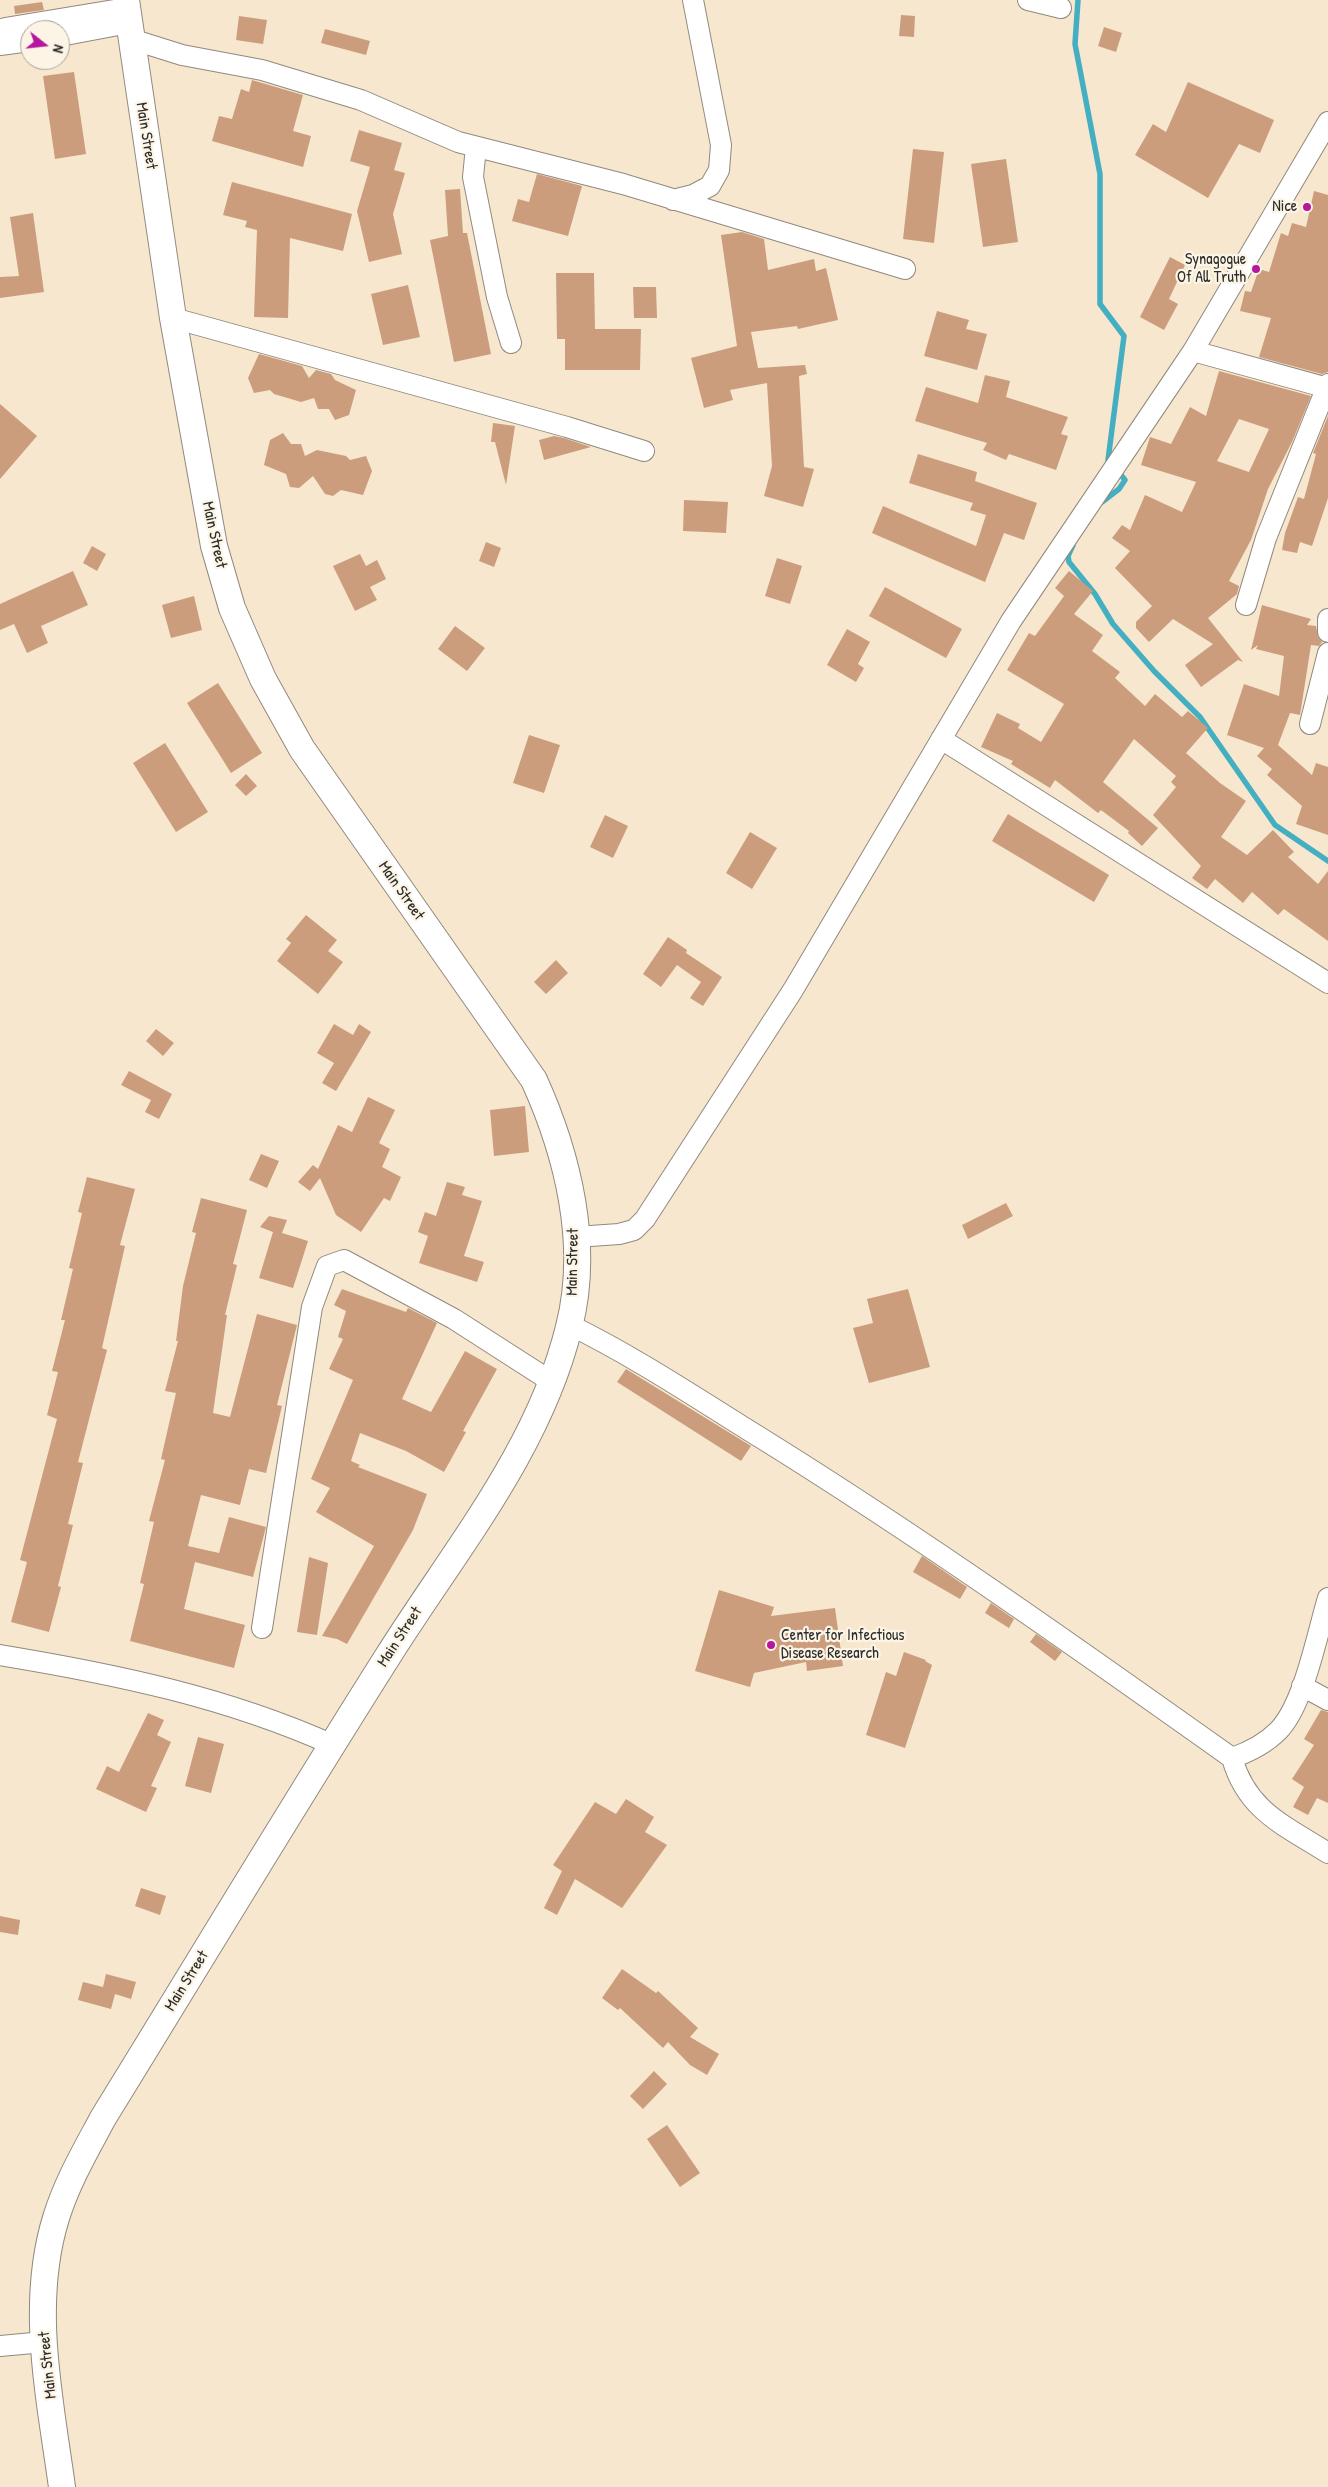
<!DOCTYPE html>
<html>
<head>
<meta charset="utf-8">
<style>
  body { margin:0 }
  #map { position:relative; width:1328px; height:2487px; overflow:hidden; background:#f7e7cf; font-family:"Patrick Hand",sans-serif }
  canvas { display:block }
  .north { position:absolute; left:20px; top:20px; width:50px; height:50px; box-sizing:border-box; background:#fcf5e5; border:1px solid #a8a49b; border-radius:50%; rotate:106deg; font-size:14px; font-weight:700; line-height:20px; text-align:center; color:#2b2b2b }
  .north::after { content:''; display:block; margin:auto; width:18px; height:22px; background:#b5179e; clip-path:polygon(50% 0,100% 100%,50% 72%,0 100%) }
</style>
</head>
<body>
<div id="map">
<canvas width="1328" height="2487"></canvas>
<div class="north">N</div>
</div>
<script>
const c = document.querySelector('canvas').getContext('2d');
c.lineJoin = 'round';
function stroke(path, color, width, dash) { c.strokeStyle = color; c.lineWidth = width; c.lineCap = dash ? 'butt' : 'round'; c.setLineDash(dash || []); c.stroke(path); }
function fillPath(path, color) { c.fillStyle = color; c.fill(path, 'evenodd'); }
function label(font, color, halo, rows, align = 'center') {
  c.font = font + ' "Patrick Hand",sans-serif'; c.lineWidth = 4.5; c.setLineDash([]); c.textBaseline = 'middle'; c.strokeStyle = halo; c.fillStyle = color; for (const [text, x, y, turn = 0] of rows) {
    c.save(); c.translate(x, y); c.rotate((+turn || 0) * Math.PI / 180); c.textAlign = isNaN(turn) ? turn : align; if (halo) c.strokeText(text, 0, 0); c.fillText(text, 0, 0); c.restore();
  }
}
stroke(new Path2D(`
  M1078,0l-3,44 25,130v130l24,32 -16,124 3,3
  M1102,502l17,-13 6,-9 -8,-10
  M1073,545l-5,11 1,6 26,32 18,30 41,47 46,46 75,108 53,36`), '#43afc1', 5.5);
fillPath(new Path2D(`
  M42,2l2,8 -29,4 -1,-8z
  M901,15l14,1 -1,21 -15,-1z
  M239,16l28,4 -4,24 -27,-4z
  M1104,27l18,6 -6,19 -18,-6z
  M325,29l45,12 -4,14 -45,-12z
  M74,72l12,82 -31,5 -12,-83z
  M252,80l51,15 -10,36 18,5 -8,31 -91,-26 7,-25 13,3 9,-30 8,3z
  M1188,82l86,38 -14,33 -21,-9 -31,54 -73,-43 18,-31 13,8z
  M359,130l43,13 -8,27 11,3 -12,41 9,40 -33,8 -12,-51 13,-44 -20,-6z
  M913,149l31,3 -10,91 -31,-4z
  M1006,159l12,83 -35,5 -12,-83z
  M537,174l45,12 -14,50 -56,-15 6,-22 11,3z
  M232,182l120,32 -9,37 -53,-13 -2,80 -34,-1 3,-87 -12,-3 2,-6 -24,-6z
  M460,189l3,44h4l24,121 -37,8 -24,-122 18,-4 -3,-46z
  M1314,191l14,4v177l-6,2 -63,-17 12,-39 -31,-7 5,-20 6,1 8,-23 10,3 12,-39 7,3 4,-13 14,4z
  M33,213l11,79 -44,6v-21l19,-1 -9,-59z
  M742,232l22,7 4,31 46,-11 2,12 10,-3 12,52 -40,9 -1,-3 -46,6 7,36 47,-3 2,9 -8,2 5,91 10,2 -11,38 -39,-11 8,-30 -5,-83 -37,7 3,10 -29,8 -13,-50 46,-12 -16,-111z
  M1170,257l15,8 -16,34 9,5 -14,26 -24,-13z
  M556,273h38l1,56h46l-1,41h-75v-31h-8z
  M408,285l12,52 -37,8 -12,-51z
  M633,287h23l1,31h-23z
  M937,311l32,9 -3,9 21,5 -10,36 -53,-14z
  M259,354l43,12 7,12 7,-8 15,4 4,6 21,10 -7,25 -14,5 -6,-11h-11l-4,-11 -13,4 -27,-8 -4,-4 -16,3 -6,-15z
  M1219,371l92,25 -19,46 -24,47 -17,51 -22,41 10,5 -2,8 -29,24 35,44 -5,-2 -37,27 -16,-22 28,-21 -40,-25 -24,23 -13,-14v-6l16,-16 -37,-38 15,-17 -18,-13 10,-13 8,5 15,-35 37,17 14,-30 -55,-17 9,-28 21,7 19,-37 16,9zM1239,419l30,10 -20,43 -32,-11z
  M985,375l25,6 -4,16 62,20 -7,17 7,2 -12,34 -47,-16 -3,6 -23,-10 4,-7 -72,-22 11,-34 52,16z
  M0,404l37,32 -37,43z
  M1328,416v82l-16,48 -12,-4 -3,11 -15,-3 3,-17 13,-36 6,2 12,-45 -3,-1z
  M493,423l22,3 -9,59 -11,-43h-4z
  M283,433l8,11h10l4,12 12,-6 29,6 4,4 16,-4 6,15 -9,24 -22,-5 -8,6 -8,-2 -12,-18 -14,12 -9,-1 -4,-13 -22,-9 6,-25z
  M554,436l10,2 27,9 -47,13 -5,-20z
  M918,454l59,18 -2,9 62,22 -13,37 -20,-7 -19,49 -113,-49 11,-27 93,40 10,-31 -16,-5 3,-7 -64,-20z
  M684,500l44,2 -2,31 -43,-2z
  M486,542l15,6 -7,19 -15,-6z
  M92,546l14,8 -9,17 -14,-8z
  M360,554l6,12 11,-6 9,19 -16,8 7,13 -22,11 -22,-45z
  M777,558l25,8 -12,38 -25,-8z
  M73,571l15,34 -47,21 7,17 -21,10 -13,-29 -14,6v-26z
  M1069,571l24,20 -19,23 29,21 -11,16 28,21 -5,6 30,28 10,-12 27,23 6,-6 20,17 -22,25 34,30 26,18 -25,36 26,18 26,-25 21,22 -6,5 30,27 10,-13v70l-44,-32 -6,6 -26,-23 -9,11 -28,-24 -8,10 -15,-11 9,-12 -48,-51 23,-28 -5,-5 5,-6 -42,-37 -31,43 55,46 -16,18 -14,-13 1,-2 -28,-21 -3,3 -43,-33 -5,8 -39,-24 2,-3 -32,-14 16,-34 23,11 -2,4 23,14 23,-38 -57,-34 22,-37 6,3 29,-40 -9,-8z
  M885,587l77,42 -16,29 -77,-42z
  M194,596l8,34 -31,8 -9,-33z
  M1262,605l49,14 -4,6 9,1 2,11 4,5 -3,4 -8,-1 -11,70 -10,-2 -12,32 34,30 4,-12 12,4v68l-32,-11 6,-18 -35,-31 5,-6 -15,-13 7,-8 -37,-13 17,-51 35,12 5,-40 -28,-7 2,-4 -7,5z
  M455,626l30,22 -18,23 -29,-22z
  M847,629l23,13 -12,22 6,4 -8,14 -29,-17z
  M218,683l44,70 -31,20 -44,-70z
  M529,735l31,10 -16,48 -31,-10z
  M165,743l43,69 -32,20 -43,-69z
  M246,774l11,12 -11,10 -11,-11z
  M1008,814l101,61 -15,27 -102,-61z
  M605,815l23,11 -15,32 -23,-11z
  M750,832l27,16 -25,41 -26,-16z
  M306,915l31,25 -9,11 15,11 -25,32 -41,-33 14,-18 -5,-4z
  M668,937l19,13 -1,3 36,24 -19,29 -13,-8 11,-16 -24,-17 -16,22 -18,-13z
  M556,960l12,13 -22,21 -12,-12z
  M334,1024l19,11 6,-11 12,8 -35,59 -14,-8 12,-20 -17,-10z
  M156,1029l18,14 -11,13 -17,-15z
  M129,1071l43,23 -13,25 -14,-7 6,-12 -30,-15z
  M368,1097l27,13 -16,33 11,6 -8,18 19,10 -11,24 -6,-3 -23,34 -25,-17 -16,-37 -10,13 -12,-9 15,-17 5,4 20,-44 14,7z
  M525,1106l4,46 -35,4 -4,-46z
  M261,1154l18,7 -12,27 -18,-8z
  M87,1177l48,12 -15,56 5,1 -23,102 5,2 -29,112 5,1 -15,61 5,1 -15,61 3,1 -12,45 -38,-10 16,-60 -7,-2 37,-141 -10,-4 11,-43 -6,-1 13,-51h-4l12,-51 -4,-1 13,-55 -4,-1z
  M447,1182l18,5 -3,8 20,6 -18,55 20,6 -7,20 -58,-19 9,-27 -10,-4 7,-20 11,4z
  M201,1198l46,12 -14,54 4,1 -12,50h2l-14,98 17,4 27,-103 40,11 -20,80 5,1 -16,67 -17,-4 -9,36 -39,-10 -13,51 31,7 10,-36 37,10 -13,50 -58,-15 -11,47 61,16 -11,43 -104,-27 14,-57 -4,-1 14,-61 -5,-1 16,-61 -4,-1 15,-66 -11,-2 13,-50h-2l7,-55 13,-53 -4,-1z
  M1006,1203l7,13 -45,23 -6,-14z
  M269,1216l18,4 -5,13 26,8 -15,47 -34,-10 14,-46 -13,-5z
  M342,1289l64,23 2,-4 29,15 -35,76 29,13 34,-61 32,18 -34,62 3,1 -22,40 -38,-21 -46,-18 -9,28 9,4 -2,2 69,27 -14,36 -66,114 -10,-5 -15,-3 52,-90 -58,-34 14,-24 -19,-9 42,-99 -24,-11 14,-30 -5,-2 8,-26 -12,-6z
  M908,1289l22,78 -61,16 -16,-55 20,-5 -6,-24z
  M626,1369l125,77 -10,15 -124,-79z
  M922,1556l45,31 -7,12 -47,-27z
  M309,1557l19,6 -11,72 -20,-3z
  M719,1590l55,17 -3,9 64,-8 8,58 -36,5 -1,-9 -52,11 -4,14 -55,-16z
  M991,1603l23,16 -5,9 -24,-15z
  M1036,1634l26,18 -7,9 -25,-19z
  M904,1652l22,8 -1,1 7,4 -27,83 -39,-13 20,-63 10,4z
  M1321,1710l7,2v91l-11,-5 -9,17 -15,-8 11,-20 -12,-8 22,-34 -10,-6z
  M148,1713l16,7 -7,15 14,7 -20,44 6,2 -11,24 -50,-23 11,-23 12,6z
  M198,1737l26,7 -13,49 -26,-7z
  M626,1799l28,18 -9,15 22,13 -45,63 -47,-29 -18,36 -13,-7 18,-37 -9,-6 42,-63 21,12z
  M141,1888l25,8 -6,19 -25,-9z
  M0,1916l20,4 -2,15 -18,-3z
  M622,1969l34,24 2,-2 40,37 -8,9 29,17 -12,21 -17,-10 -22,-23 -5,6 -43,-40 -2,2 -16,-12z
  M106,1974l30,8 -5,17 -16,-5 -4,15 -33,-9 5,-18 20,5z
  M654,2071l13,13 -24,25 -13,-13z
  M667,2125l33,48 -20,14 -33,-48z`), '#cb9d7c');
const minor = new Path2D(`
  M1028,0l33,8
  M0,31l5,-3 122,-20
  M60,36l69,-13
  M131,39l51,16 80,15 99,30 97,42 165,42 282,85
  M0,45l30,-4
  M476,147l-3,30 24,120 14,46
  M673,200l20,-5 17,-9 9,-16 2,-25 -28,-145
  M173,318l394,109 77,24
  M1193,351l135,37
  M1246,605l20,-67 62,-154
  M1328,619v13
  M1310,724l18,-71
  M941,739l387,244
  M576,1237l43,-3 15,-4 11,-11 148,-229 218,-369 182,-270 135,-229
  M570,1325c67,33 128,74 191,113 161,100 316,210 471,320 15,53 52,67 96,95
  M262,1628l50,-321 15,-41 17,-6 110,59 98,63
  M0,1655c115,19 226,42 333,90
  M1302,1686l26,14
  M1232,1758c17,-6 33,-14 46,-27 26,-26 39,-97 50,-133
  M0,2346l44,-4`);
const major = new Path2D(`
  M62,2487c-12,-88 -33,-182 -6,-269 11,-36 30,-68 47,-100 95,-154 188,-309 285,-462 66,-105 151,-206 181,-329 21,-82 -1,-172 -35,-247l-232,-331 -39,-70 -31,-71 -18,-62 -41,-228 -47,-318`);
stroke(minor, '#91897d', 22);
stroke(major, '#91897d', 28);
stroke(minor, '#fff', 20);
stroke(major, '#fff', 26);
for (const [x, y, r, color] of [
  [1307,207,5,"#b5179e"],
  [1256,269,5,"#b5179e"],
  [771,1645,5,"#b5179e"]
]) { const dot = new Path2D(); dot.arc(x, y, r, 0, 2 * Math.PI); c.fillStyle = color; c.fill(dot); stroke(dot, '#fcf5e5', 2); }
label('16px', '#2b2b2b', '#fcf5e5', [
  ["Main Street",146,136,81],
  ["Main Street",214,535,78],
  ["Main Street",401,891,55],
  ["Main Street",573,1262,-89],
  ["Main Street",400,1637,-57],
  ["Main Street",187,1981,-58],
  ["Main Street",48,2365,-96]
]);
label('16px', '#2b2b2b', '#fcf5e5', [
  ["Nice",1297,207],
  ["Synagogue",1246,260],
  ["Of All Truth",1246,278],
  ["Center for Infectious",781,1636,"left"],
  ["Disease Research",781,1654,"left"]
], 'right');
</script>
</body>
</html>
